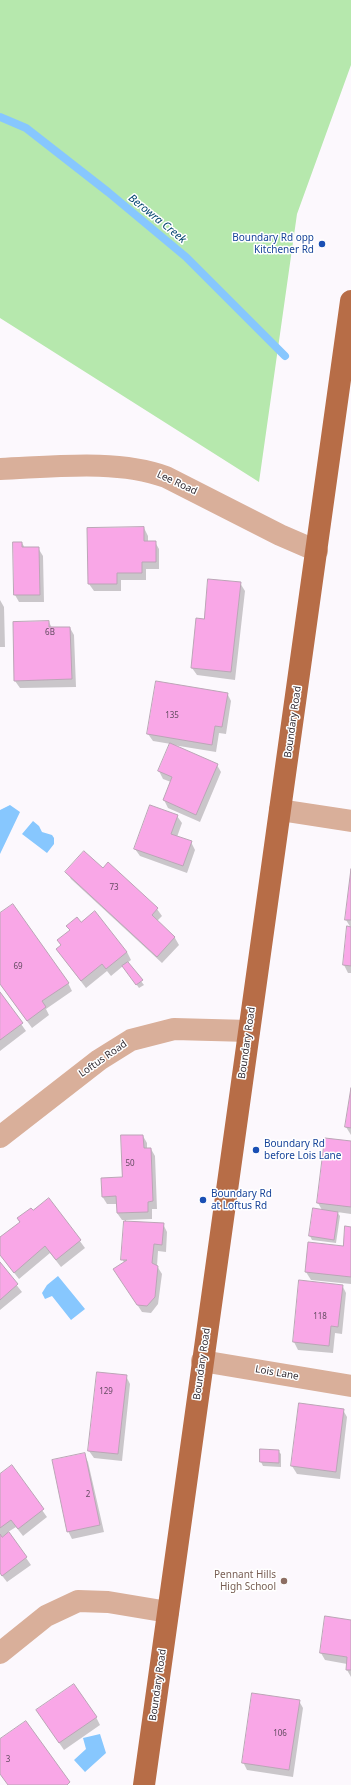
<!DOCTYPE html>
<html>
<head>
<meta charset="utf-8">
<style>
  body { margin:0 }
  canvas { display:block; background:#fcf8fd }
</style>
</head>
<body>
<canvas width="351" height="1785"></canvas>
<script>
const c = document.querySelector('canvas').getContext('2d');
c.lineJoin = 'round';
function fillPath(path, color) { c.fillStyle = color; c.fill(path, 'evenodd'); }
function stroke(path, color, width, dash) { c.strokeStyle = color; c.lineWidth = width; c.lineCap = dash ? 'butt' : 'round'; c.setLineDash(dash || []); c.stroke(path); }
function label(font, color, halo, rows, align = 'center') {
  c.font = font + ' "Noto Sans",sans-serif'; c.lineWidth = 3; c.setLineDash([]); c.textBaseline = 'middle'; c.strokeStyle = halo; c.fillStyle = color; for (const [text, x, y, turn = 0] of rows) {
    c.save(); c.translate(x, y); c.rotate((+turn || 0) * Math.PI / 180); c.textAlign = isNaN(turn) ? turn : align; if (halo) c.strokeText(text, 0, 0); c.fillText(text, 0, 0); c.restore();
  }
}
fillPath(new Path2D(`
  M0,0h351v65l-54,149 -38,268 -259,-164z`), '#b6e8ad');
fillPath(new Path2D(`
  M10,805l10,7 -20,42v-44z
  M33,821l6,5 3,6 10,3 2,3v6l-7,9 -25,-19z
  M58,1276l27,33 -14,11 -19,-24 -7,3 -3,-6 5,-8z
  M100,1734l6,19 -21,19 -11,-12 12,-11 -3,-11z`), '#87c7fe');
fillPath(new Path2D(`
  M144,528l4,8v6h7l4,7v20h-13v11h-25v11h-27l-5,-7z
  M22,543l3,5h13l5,8 1,46h-25l-4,-7z
  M240,583l5,8 -10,89 -38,-5 -5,-7 13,-48z
  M0,600l4,7 1,40h-5z
  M49,622l3,6h18l4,7 2,52 -56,1 -5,-7z
  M227,693l4,8 -5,33 -7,-1 -3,19 -43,-7 44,20 4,7 -21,50 -32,-14 -4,-8 7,-18 -8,-3 -4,-8 12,-27 -18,-3 -5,-7z
  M177,816l5,7 -5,14 14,5 4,8 -8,23 -47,-17 -5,-7z
  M108,864l49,45 5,7 -5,5 18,17 4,7 -17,18 -91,-84 -4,-7 36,-3z
  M351,878v95h-3l-4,-8 4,-37h3l-5,-8z
  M0,914l68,69 4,8 -26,18 3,6 -17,13 -32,-44z
  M81,923l46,29 4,8 -4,3 17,22 -5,3 -16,-22 -12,10 -4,-5 -21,17 -29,-38 4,-4 -3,-6z
  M0,994l26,37 -26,20z
  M351,1095v40l-5,-8z
  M143,1136l4,7v6h4l4,7 2,53h-5v10l-26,1v2l37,2 4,8 -1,20 -8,-1 -1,15 5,8 -4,30 -7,9 -9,-1 -23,-35 5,-14 -1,-3 2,-40h-3l-5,-7v-9h-10l-5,-8 21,-18z
  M351,1142v72l-14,-2 3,4 -4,27 -24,-3 -2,-4 12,-26 -4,-7z
  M49,1199l36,49 -24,19 -11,-14 -31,26 -19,-24v-16l20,-16 -2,-4 15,-8z
  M351,1228v56l-40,-4 -5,-8 3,-29 35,4z
  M0,1264l22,28 -22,18z
  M342,1285l4,8 -4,41 -7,-1 -2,20 -35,-3 -4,-8z
  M126,1376l4,8 -8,77 -28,-3 -5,-7z
  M299,1404l44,6 4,7 -7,62 -43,-5 -5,-8z
  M261,1450l17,1 3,3v13l-18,-1 -2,-4z
  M84,1454l4,8 16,70 -32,7 -4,-8z
  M11,1467l36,50 -24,19 -7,-9 -8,5 23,33 -24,17 -7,-9v-98z
  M351,1621v56l-4,-7v-6l-22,-4 -4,-7z
  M299,1701l4,7 -10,69 -46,-7 -4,-8z
  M96,1717l4,8 -36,25 -22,-32z`), '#0003');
stroke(new Path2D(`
  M0,117l26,11 82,64 78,65 99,99`), '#87c7fe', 8);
const building = new Path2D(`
  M144,527v14h12v21h-14v11h-25v11h-29l-1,-56z
  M13,542h9v5h17l1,48h-26z
  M208,579l33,3 -10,90 -40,-4 5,-50 8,1z
  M49,621v6h21l2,52 -58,2 -1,-59z
  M156,681l72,12 -6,34 -7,-1 -3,19 -65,-11z
  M170,743l48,21 -22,51 -33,-15 9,-23 -14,-6z
  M150,805l28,10 -7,19 21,7 -9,25 -49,-17z
  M84,851l19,17 5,-6 50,46 -6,7 23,22 -18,20 -92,-85z
  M351,869v51h-6z
  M13,904l56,79 -27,18 4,6 -19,14 -27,-37v-71z
  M95,911l32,41 -21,17 -4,-5 -21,17 -25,-32 5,-4 -4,-5 13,-10 -4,-4 11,-9 4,5z
  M347,926l4,1v39l-8,-1z
  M128,962l15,18 -7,5 -14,-19z
  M0,992l23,31 -23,17z
  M351,1088v40l-6,-1z
  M121,1135h22l1,13h7l2,53 -5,1v10l-31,1 -1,-17 -14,1 -1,-19 21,-1z
  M325,1138l26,3v66l-34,-4z
  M49,1198l32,42 -25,20 -11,-14 -31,27 -14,-18v-18l20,-15 -3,-4 14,-10 2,2z
  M313,1208l25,4 -4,28 -25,-4z
  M124,1221l40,2 -2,22 -8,-1 -2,19 6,3 -3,31 -8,9 -10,-1 -24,-36 14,-9h-6z
  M345,1226l6,1v50l-46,-5 3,-30 35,4z
  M0,1262l18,22 -18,16z
  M299,1280l44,5 -5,42 -7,-1 -2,20 -36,-4z
  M97,1372l30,3 -9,79 -30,-3z
  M299,1403l45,6 -8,63 -45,-6z
  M260,1449l19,1v13l-19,-1z
  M85,1453l15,72 -33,7 -15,-72z
  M12,1465l32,44 -26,20 -7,-9 -11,8v-54z
  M9,1532l18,25 -25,19 -2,-3v-39l2,3z
  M325,1616l26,4v50h-5l1,-13 -27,-4z
  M74,1684l23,33 -38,26 -23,-33z
  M252,1693l48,7 -11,70 -47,-7z
  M26,1721l44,61 -3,3h-59l-8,-11v-35z`);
fillPath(building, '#f9a7e7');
stroke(building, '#bba5b6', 1);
stroke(new Path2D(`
  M0,469c52,-2 117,-10 166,8l114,58 37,16
  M280,810l71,11
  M0,1137l99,-77 32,-20 43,-11 75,2
  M202,1361l149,25
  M0,1653l46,-37 32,-15 30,1 60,10`), '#d9af9a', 22);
stroke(new Path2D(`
  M144,1785l207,-1484`), '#b76d47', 22);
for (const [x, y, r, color] of [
  [322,244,4,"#1a4fb4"],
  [256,1150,4,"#1a4fb4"],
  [203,1200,4,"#1a4fb4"],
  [284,1581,4,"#8d6e63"]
]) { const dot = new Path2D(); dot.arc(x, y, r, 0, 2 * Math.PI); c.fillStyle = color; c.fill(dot); stroke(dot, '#fff', 1.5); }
label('8px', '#644c62', null, [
  ["6B",50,633],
  ["135",172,716],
  ["73",114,888],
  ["69",18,967],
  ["50",130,1164],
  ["118",320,1317],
  ["129",106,1392],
  ["2",88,1495],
  ["106",280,1734],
  ["3",8,1760]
]);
label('10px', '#164399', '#fff', [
  ["Boundary Rd opp",314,238,"right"],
  ["Kitchener Rd",314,250,"right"],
  ["Boundary Rd",264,1144],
  ["before Lois Lane",264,1156],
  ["Boundary Rd",211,1194],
  ["at Loftus Rd",211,1206]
], 'left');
label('10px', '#332d35', '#fff', [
  ["Lee Road",177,483,25],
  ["Boundary Road",293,722,-82],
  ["Boundary Road",247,1043,-82],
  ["Loftus Road",103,1059,-35],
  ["Boundary Road",202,1364,-82],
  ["Lois Lane",277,1373,10],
  ["Boundary Road",158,1685,-82]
]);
label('10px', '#785e54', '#fff', [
  ["Pennant Hills",276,1575],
  ["High School",276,1587]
], 'right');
label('italic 11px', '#01436e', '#fff', [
  ["Berowra Creek",157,219,39]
]);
</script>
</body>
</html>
